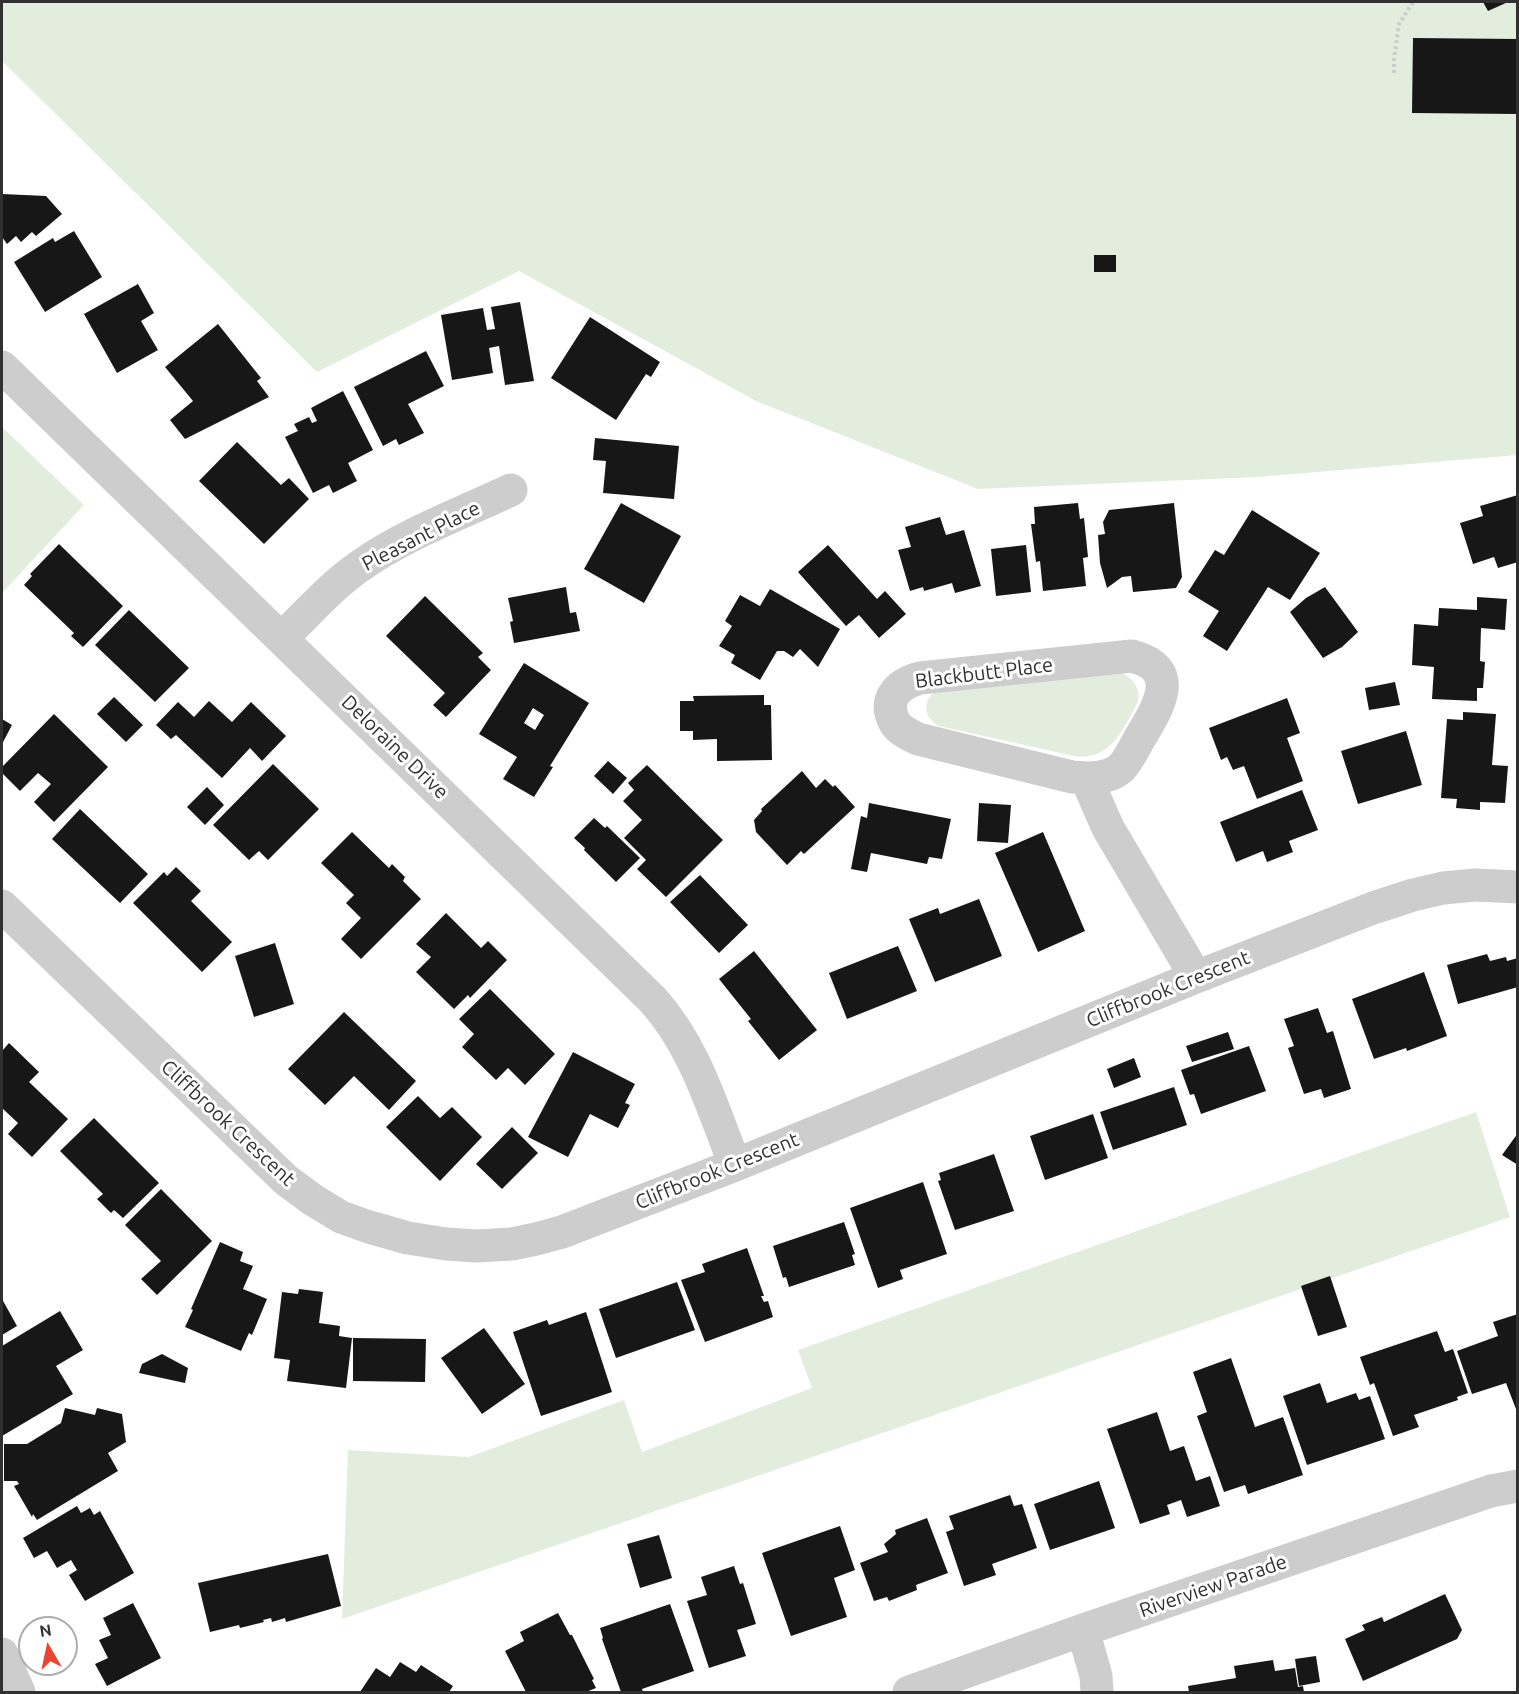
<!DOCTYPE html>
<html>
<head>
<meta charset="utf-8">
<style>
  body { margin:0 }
  #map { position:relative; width:1519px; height:1694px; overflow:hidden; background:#fff; font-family:Ubuntu,sans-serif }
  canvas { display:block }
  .frame { position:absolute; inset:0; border:3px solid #303030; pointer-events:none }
  .north { position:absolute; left:18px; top:1616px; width:60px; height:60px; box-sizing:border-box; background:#fff; border:2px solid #acacac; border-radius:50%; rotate:351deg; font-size:16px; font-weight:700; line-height:24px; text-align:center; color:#303030 }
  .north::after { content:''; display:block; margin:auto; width:21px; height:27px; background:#eb442f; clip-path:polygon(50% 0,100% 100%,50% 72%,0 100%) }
</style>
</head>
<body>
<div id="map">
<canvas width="1519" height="1694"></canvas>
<div class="frame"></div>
<div class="north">N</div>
</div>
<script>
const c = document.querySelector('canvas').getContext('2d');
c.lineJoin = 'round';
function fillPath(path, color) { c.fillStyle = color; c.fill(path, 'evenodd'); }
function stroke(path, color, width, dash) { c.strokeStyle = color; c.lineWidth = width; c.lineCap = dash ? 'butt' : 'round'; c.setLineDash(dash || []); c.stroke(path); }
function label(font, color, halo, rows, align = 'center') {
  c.font = font + ' Ubuntu,sans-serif'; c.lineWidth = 6; c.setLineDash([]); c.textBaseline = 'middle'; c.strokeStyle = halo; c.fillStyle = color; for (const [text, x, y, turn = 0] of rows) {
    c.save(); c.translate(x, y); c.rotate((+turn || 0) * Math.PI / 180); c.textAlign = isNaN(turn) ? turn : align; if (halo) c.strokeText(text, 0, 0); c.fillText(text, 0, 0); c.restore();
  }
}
fillPath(new Path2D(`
  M2,2h1515v453l-259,22 -280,12 -222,-88 -237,-130 -202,101 -315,-311z
  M2,427l82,78 -82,88z
  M1119,672c13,5 22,15 19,30 -14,26 -28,60 -64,54l-135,-30c-14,-7 -18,-24 -4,-34z
  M1476,1112l34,105 -1168,402 6,-169 121,7 155,-57 18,52 170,-64 -14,-38z`), '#e3edde');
fillPath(new Path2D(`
  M1483,2h25l-20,9z
  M1413,38l105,1v75l-106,-1z
  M2,194l44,2 16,18 -26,22 -4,-4 -11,10 -5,-6 -9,8 -5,-7z
  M74,231l28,46 -57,35 -31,-50 39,-24 2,4z
  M1094,255h22v17h-22z
  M138,284l16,29 -13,8 17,29 -41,23 -33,-59z
  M520,302l14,79 -29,4 -6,-39 -10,2 4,25 -41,7 -11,-65 42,-7 4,22 8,-1 -4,-22z
  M590,317l70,45 -9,15 -5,-3 -30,46 -65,-42z
  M218,324l43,54 -4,3 12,16 -84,42 -15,-19 23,-19 -28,-34z
  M426,351l18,35 -36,18 16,29 -25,12 -3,-6 -13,7 -29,-59z
  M343,391l30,59 -25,13 9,18 -24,12 -4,-8 -16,8 -28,-56 13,-6 -4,-7 15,-7 3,6 5,-2 -6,-13z
  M595,438l84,8 -5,53 -71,-6 3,-32 -13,-1z
  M237,442l44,43 8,-7 20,21 -45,45 -65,-63z
  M1518,495v67l-20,6 -4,-11 -21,7 -13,-41 23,-7 -3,-10z
  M621,503l60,33 -37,67 -60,-34z
  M1078,503l2,16 4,-1 4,39 -5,1 3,28 -43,5 -3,-30 -4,1 -5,-38h4l-1,-17z
  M1174,503l8,74 -6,11 -43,4 -2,-16 -9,1 -15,11 -7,-25 -2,-28 7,-1 -2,-12 6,-12z
  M1252,510l68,43 -30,47 -22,-13 -41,64 -24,-15 16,-25 -31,-19 27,-42 9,5z
  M940,517l6,18 18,-5 17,56 -26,7 -3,-10 -28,8 -1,-4 -13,4 -12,-41 13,-3 -6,-20z
  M59,544l64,62 -40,41 -12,-11 3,-3 -50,-48 8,-9 -2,-2z
  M828,545l49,54 8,-8 21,23 -27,24 -20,-23 -13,11 -48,-54z
  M1026,545l5,47 -35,4 -5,-47z
  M566,587l4,26 6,-1 4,19 -66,12 -4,-21 3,-1 -5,-23z
  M1325,587l33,45 -16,15 -19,11 -33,-46 16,-14z
  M770,589l70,40 -22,38 -18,-18 -7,8 -9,-6h-7l-17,29 -29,-17 4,-8 -16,-9 13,-20 -7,-5 15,-26 20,11z
  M425,596l58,57 -5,4 13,13 -45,47 -13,-12 12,-12 -59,-57z
  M1477,597l30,2 -2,31 -24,-2 -1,33 5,1 -2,26h-6v13l-45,-2 2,-32 -22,-2 2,-41 24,2 1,-18 38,2z
  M129,610l60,58 -34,34 -60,-57z
  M524,663l65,40 -39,63 3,1 -19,30 -31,-18 14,-22 -38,-23zM533,708l11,7 -9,15 -11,-7z
  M1395,682l5,23 -31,5 -4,-22z
  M764,695v10h7l1,55 -55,1v-22l-24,1v-9h-13v-30h14l-1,-5z
  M114,697l29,28 -17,17 -29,-28z
  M1287,698l13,35 -13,5 16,43 -46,18 -13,-33 -11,4 -6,-13 -6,3 -12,-32z
  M209,701l23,21 19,-20 35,34 -24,25 -12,-13 -28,30 -46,-43 -5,4 -15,-14 22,-23 16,15z
  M1463,712l33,2 -4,51 16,1 -3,37 -25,-1v8l-24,-2 1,-9 -16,-1 6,-79 16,1z
  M54,714l54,53 -54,55 -20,-20 17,-18 -13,-11 -18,18 -18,-18v-6z
  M2,719l10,6 -10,19z
  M1406,731l16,54 -64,19 -17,-53z
  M608,761l19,17 -14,16 -19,-18z
  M273,764l46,45 -51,51 -9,-9 -10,9 -36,-35z
  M647,765l76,75 -57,57 -29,-28 9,-9 -22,-22 18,-18 -19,-19 11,-11 -6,-7z
  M802,771l14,17 9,-9 8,8 2,-2 20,22 -51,47 -3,-3 -14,14 -31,-33 -2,-12 8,-9 -1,-2z
  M207,787l17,18 -19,20 -18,-18z
  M1302,790l16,40 -29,11 4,11 -26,10 -4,-11 -27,11 -16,-40z
  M869,803l82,16 -9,40 -13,-2 -2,7 -56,-11 -4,19 -16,-3 10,-53 6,2z
  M979,803l32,2 -3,38 -31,-2z
  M80,809l68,65 -28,29 -68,-64z
  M594,818l11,10 2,-2 33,32 -24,24 -32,-32 1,-2 -11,-10z
  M352,832l37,36 3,-4 13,13 -2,4 18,18 -60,60 -20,-20 20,-21 -15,-15 8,-8 -33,-32z
  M1043,832l42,99 -47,21 -43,-99z
  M176,867l25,24 -10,10 41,41 -30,30 -69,-69 31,-31 3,4z
  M700,875l48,50 -29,28 -49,-51z
  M979,899l23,57 -67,26 -26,-63 29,-11 2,6z
  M446,913l35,35 7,-7 19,19 -37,38 -2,-3 -14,14 -38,-37 15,-15 -15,-13z
  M275,943l19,61 -40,13 -19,-61z
  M898,946l19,45 -70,28 -18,-46z
  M754,951l63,79 -38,30 -31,-39 3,-2 -32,-40z
  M1487,954l3,7 16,-4 1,4 11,-3v29l-60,17 -11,-39z
  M1424,972l23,64 -40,15 -1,-3 -32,11 -22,-60z
  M490,989l65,65 -30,31 -17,-17 -12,12 -34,-33 12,-13 -15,-15z
  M1318,1008l9,25 6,-2 18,58 -27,9 -3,-9 -17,5 -16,-46 6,-2 -10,-27z
  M344,1012l72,69 -27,29 -35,-34 -29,29 -37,-36z
  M1228,1032l6,17 -42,13 -6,-16z
  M9,1043l30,29 -10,10 39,37 -36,38 -24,-23 10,-11 -16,-15v-57z
  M1249,1046l17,45 -65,23 -7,-20 -4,1 -9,-25z
  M573,1052l62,32 -10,19 5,2 -12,23 -28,-14 -22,43 -40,-20z
  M1134,1058l7,19 -27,11 -7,-19z
  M1174,1087l13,38 -74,25 -13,-38z
  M418,1096l22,22 12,-11 30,30 -42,44 -54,-54z
  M1093,1114l15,44 -63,22 -15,-44z
  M94,1118l65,65 -36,35 -9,-8 -3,3 -14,-14 6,-5 -43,-43z
  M512,1127l26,26 -36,36 -26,-25z
  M1518,1133v32l-16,-10z
  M994,1154l20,57 -59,19 -17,-49 3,-1 -2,-7z
  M923,1182l24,72 -47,16 3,9 -25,9 -28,-80z
  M161,1189l51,52 -55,54 -16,-16 20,-18 -36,-36z
  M844,1222l11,32 -3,1 3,10 -66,22 -3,-10 -3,1 -10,-32z
  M220,1242l23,10 -3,9 13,5 -10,23 24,10 -15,36 -3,-2 -8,18 -56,-24 8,-17 -2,-1z
  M747,1248l17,48h-3l3,6 4,-1 5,16 -68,25 -24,-62 24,-8 -3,-8z
  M1330,1276l17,51 -29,9 -17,-50z
  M677,1282l18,48 -79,28 -17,-49z
  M299,1289l24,3 -4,31 21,3 -1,10 13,2 -6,50 -59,-7 3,-21 -16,-2 8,-66 16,2z
  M2,1299l15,27 -15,9z
  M60,1311l23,39 -27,16 17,28 -71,42v-90z
  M586,1312l26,80 -71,24 -28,-84 34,-12 2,5z
  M1518,1314v95h-2l-10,-26 -34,11 -15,-43 41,-15 -5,-14z
  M484,1328l41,56 -43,30 -41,-56z
  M1437,1331l8,21 8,-3 15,44 -11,4 1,3 -44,15 5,12 -26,9 -19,-53 -4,2 -10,-28z
  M353,1338l73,1 -1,43 -72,-1z
  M162,1354l26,14 -3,15 -46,-10 3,-9z
  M1231,1358l24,69 28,-10 20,58 -55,19 -3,-9 -21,7 -27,-76 10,-4 -14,-40z
  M1320,1383l7,20 29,-10 3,7 11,-4 15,43 -78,26 -24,-69z
  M65,1408l30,7 2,-7 25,6 4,28 -18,11 10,18 -81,49 -4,-6 -1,3 -18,-31 5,-2 -2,-3h-13v-37h23l34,-21z
  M1157,1412l13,39 14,-5 12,35 14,-5 10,30 -33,11 -6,-17 -14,5 3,9 -30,10 -33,-95z
  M1099,1481l16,47 -65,22 -16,-46z
  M1010,1495l4,11 8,-2 15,44 -45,16 4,11 -32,11 -18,-54 8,-3 -5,-13z
  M77,1506l4,7 9,-5 4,7 6,-4 34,62 -49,28 -16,-26 8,-5 -6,-10 -14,8 -10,-17 -13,7 -11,-20z
  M927,1518l21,55 -32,12 1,5 -28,11 -2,-4 -13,4 -14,-38 28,-11 -4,-8 12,-10 -1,-4z
  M840,1526l15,44 -21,8 13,39 -56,19 -29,-83z
  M659,1535l13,43 -32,10 -13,-44z
  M328,1554l13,52 -55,16 -1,-4 -13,4 -1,-4 -8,2 1,2 -24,6 -1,-3 -29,7 -12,-49z
  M734,1566l6,18 3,-1 13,41 -19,6 9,26 -37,12 -22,-67 20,-6 -6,-18z
  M1445,1594l17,36 -5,9 -94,42 -18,-42 20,-9 -3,-5 20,-8 2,5z
  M133,1603l28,55 -54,28 -12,-22 13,-6 -9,-18 12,-5 -8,-17z
  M670,1604l24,67 -52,18 1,3h-22l-19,-53 1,-1 -3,-10z
  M558,1613l12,22h2l22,44 -2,1 4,8 -10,4h-60l-21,-41 19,-10 -4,-9z
  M1316,1656l4,26 -21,4 -4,-27z
  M1273,1660l2,11 20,-3 3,19 5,-1 1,6h-115l-1,-6 48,-8 -2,-12z
  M400,1662l16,10 5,-7 32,21 -4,6h-89l16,-24 14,9z`), '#171717');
stroke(new Path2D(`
  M1394,73v-15l5,-34 14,-22`), '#cdcdcd', 4, [3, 3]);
stroke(new Path2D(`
  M2,367l651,633c42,47 59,107 82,165
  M282,638c25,-24 49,-52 78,-72 43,-31 102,-53 151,-76
  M1086,778c12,0 25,-1 35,-10 8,-8 14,-22 20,-32 18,-30 41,-67 -9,-80l-212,22c-22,6 -38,21 -25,45 5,8 15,12 23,16l154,38 14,1 22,50 88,149
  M2,906l284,274 27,20 28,17 28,10 39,11 38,6 31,2 35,-2 24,-5 26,-7 173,-67 461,-188 177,-69 40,-13 30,-7 33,-3 42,2
  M1083,1630l13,46 1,16
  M2,1654l17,38
  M909,1692l174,-62 408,-139 27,-5`), '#cdcdcd', 33);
label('20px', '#303030', '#fff', [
  ["Pleasant Place",421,536,-27],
  ["Blackbutt Place",984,673,-7],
  ["Deloraine Drive",395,747,44],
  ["Cliffbrook Crescent",1168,989,-22],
  ["Cliffbrook Crescent",228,1123,43],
  ["Cliffbrook Crescent",717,1171,-22],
  ["Riverview Parade",1213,1586,-19]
]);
</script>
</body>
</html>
